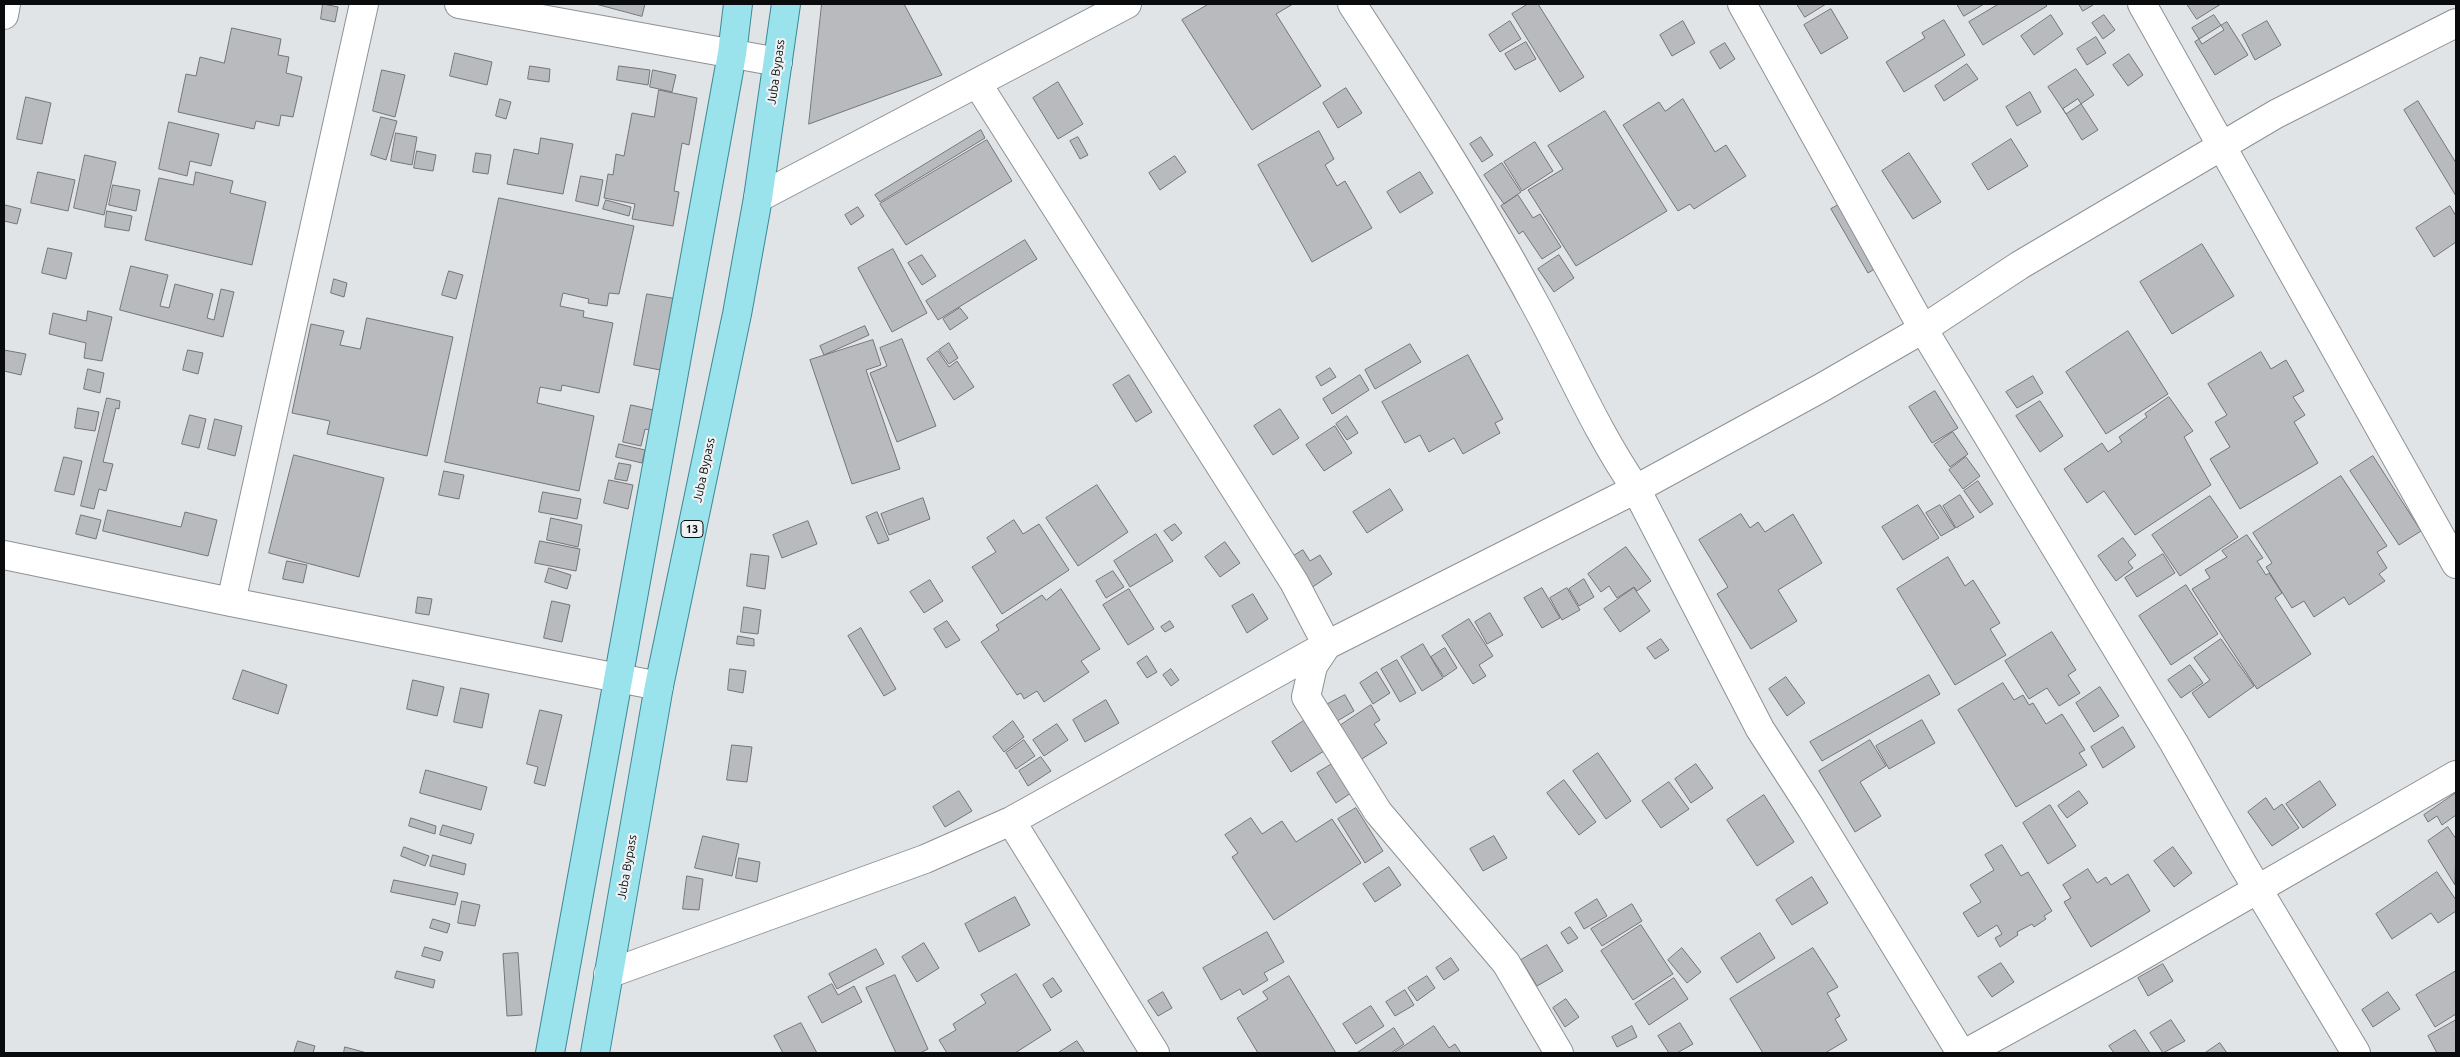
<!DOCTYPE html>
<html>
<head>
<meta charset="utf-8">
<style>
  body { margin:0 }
  #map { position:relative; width:2460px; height:1057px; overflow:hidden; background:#e0e4e7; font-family:Ubuntu,sans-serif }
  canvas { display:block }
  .frame { position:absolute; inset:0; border:5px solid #0a0b0c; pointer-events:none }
</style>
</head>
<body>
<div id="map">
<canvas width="2460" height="1057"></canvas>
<div class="frame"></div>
</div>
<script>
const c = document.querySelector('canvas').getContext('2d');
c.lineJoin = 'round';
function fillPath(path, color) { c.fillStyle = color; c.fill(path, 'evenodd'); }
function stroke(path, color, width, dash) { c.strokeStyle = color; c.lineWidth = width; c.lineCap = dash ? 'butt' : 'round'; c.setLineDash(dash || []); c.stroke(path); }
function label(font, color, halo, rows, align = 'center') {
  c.font = font + ' Ubuntu,sans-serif'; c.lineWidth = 4.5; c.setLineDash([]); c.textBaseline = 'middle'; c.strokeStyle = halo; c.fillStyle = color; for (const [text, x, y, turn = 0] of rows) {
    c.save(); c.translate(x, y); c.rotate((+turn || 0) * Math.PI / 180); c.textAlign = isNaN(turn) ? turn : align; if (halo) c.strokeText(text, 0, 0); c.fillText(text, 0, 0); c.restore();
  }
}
const building = new Path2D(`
  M323,4l15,3 -3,15 -14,-3z
  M596,4h49l-3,12z
  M822,4h82l38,71 -133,49z
  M1209,4h84l-17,10 45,72 -69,44 -70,-110z
  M1528,4h10l46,73 -24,15 -48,-78z
  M1797,4h29l-21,13z
  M1957,4h27l-20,12z
  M1999,4h46l2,2 -64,39 -14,-23z
  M2079,4h13l1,1 -10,6z
  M2187,4h34l-24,15z
  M1831,9l17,29 -27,16 -17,-29z
  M2051,15l12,19 -29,21 -13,-19z
  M2104,15l11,15 -12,9 -11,-16z
  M2214,15l10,15 -22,14 -10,-16z
  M1944,20l21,35 -61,37 -18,-30 39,-24 -3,-5z
  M1510,21l11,18 -21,13 -11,-17z
  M1683,21l12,22 -23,13 -12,-21z
  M2267,21l14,24 -26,15 -13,-25z
  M2227,22l21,33 -33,20 -20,-33z
  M232,28l49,11 -3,16 11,2 -3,16 16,4 -9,40 -12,-2 -2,11 -23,-5 -2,8 -76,-17 8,-38 10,2 4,-19 24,6z
  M2096,37l10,16 -19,12 -10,-16z
  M1526,42l10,17 -21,11 -10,-16z
  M1725,43l10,16 -15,10 -10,-17z
  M455,53l37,9 -5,23 -37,-9z
  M2129,54l14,21 -15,11 -15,-21z
  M1967,64l11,15 -34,22 -9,-15z
  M530,66l20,3 -1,13 -21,-3z
  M619,66l31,4 -2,15 -31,-5z
  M2076,69l18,26 -28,19 -18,-27z
  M382,70l23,5 -10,42 -22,-6z
  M653,70l23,5 -4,17 -22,-5z
  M1058,82l25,42 -25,15 -25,-41z
  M1346,88l16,25 -24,15 -15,-25z
  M659,90l38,8 -8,47 -7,-2 -8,48 5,1 -6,34 -41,-7 3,-15 -31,-6 4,-24 5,1 3,-21 8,2 8,-43 22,4z
  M2030,92l11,20 -24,14 -11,-19z
  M26,97l25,6 -9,41 -25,-5z
  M500,99l11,3 -5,17 -10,-3z
  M1683,99l32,53 11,-7 20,31 -52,33 -4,-5 -12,7 -55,-86 36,-23 6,9z
  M2078,99l20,31 -16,10 -19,-31z
  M2418,101l38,62v33l-52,-86z
  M1605,111l62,100 -91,55 -48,-76 35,-21 -15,-23z
  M381,117l16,4 -11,39 -15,-5z
  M169,122l50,12 -8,32 -21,-5 -3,15 -28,-7z
  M981,130l4,8 -105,64 -5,-7z
  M1319,131l15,28 -9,6 12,21 8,-5 27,47 -60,34 -54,-97z
  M396,133l21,4 -5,28 -21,-4z
  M1078,137l10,18 -8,4 -10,-18z
  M1481,137l12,18 -11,7 -12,-18z
  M541,138l32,6 -10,50 -56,-10 7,-35 24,5z
  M2011,139l17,27 -40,24 -16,-26z
  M987,140l25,41 -106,64 -26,-41z
  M1535,142l18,29 -31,20 -18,-29z
  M417,151l19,4 -3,16 -19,-3z
  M476,153l15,2 -3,19 -15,-2z
  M1909,153l32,49 -28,17 -31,-48z
  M85,155l31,7 -12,53 -30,-7z
  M1175,156l11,16 -26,18 -11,-17z
  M1502,163l19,29 -17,12 -20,-29z
  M38,172l37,8 -7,31 -37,-8z
  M196,172l37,9 -3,12 36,9 -14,63 -107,-25 14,-62 34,7z
  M1420,172l13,21 -33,20 -13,-21z
  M581,176l22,4 -5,26 -22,-5z
  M113,185l27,5 -4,21 -27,-6z
  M1518,195l15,23 7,-4 21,33 -19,12 -19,-28 -4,3 -18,-28z
  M499,198l135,28 -15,68 -10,-1 -2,13 -19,-3 1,-4 -26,-6 -3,13 24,5 -1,6 30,6 -14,70 -37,-8 -1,6 -21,-4 -3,16 57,13 -15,75 -134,-29z
  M606,200l25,7 -2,9 -26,-7z
  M1844,202l37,63 -13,8 -37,-64z
  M5,205l16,4 -4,15 -13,-3z
  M2450,206l6,10v26l-22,15 -18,-29z
  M858,207l6,9 -13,9 -6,-10z
  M107,211l25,5 -3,15 -24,-4z
  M1025,240l12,19 -99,61 -12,-19z
  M2202,244l32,52 -62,38 -32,-52z
  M48,248l24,5 -6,26 -24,-6z
  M893,249l34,64 -35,19 -34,-64z
  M922,255l14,21 -14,9 -14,-22z
  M1559,255l15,23 -20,14 -16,-23z
  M131,266l37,9 -8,31 9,2 6,-24 38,10 -6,24 7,2 7,-31 13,3 -11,45 -103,-27z
  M449,271l14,4 -7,24 -14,-4z
  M334,279l13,4 -3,14 -13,-4z
  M647,294l37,6 -13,72 -37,-7z
  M960,308l8,10 -18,12 -7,-11z
  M88,311l24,6 -10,44 -18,-3 2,-15 -37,-9 4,-21 33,8z
  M367,318l86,19 -26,119 -100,-22 3,-13 -38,-8 19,-89 33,7 -4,14 20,4z
  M865,326l4,9 -45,20 -4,-9z
  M2128,331l40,63 -62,40 -40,-62z
  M902,339l34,87 -39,16 -27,-69 17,-7 -7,-18z
  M873,340l8,25 -15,5 34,99 -48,15 -42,-124z
  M949,343l9,15 -9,6 -10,-14z
  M1410,344l11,18 -46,27 -10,-19z
  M4,350l22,4 -5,21 -17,-4z
  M188,350l15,3 -5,21 -15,-4z
  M938,351l11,16 8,-6 17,26 -20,13 -27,-41z
  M2261,352l10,17 15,-9 18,31 -11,6 12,18 -11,7 24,41 -78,46 -30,-50 20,-12 -15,-25 12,-7 -19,-31z
  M1468,355l35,64 -8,4 5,10 -37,21 -9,-16 -25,14 -9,-17 -15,8 -23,-41z
  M1330,368l6,9 -15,9 -5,-9z
  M88,369l16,4 -4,20 -16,-4z
  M1129,375l23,37 -16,10 -23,-37z
  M1360,375l9,15 -37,24 -9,-15z
  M2033,376l10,17 -26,15 -11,-16z
  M1935,391l23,37 -26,15 -23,-36z
  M2169,397l24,34 -9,6 27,48 -76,50 -31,-44 -17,12 -23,-34 38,-26 6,9 14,-10 -3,-5 28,-20 -2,-3z
  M107,398l13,3 -1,8 -3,-1 -13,54 10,2 -7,27 -7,-2 -5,20 -13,-3z
  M2040,401l23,35 -23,16 -24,-36z
  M631,405l27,6 -4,20 -9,-2 -4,17 -18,-4z
  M78,408l21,4 -4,19 -20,-3z
  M1280,409l19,29 -26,17 -19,-29z
  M190,415l16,4 -7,29 -17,-4z
  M1347,416l11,17 -11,7 -11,-16z
  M215,419l27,7 -7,30 -27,-7z
  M1335,426l17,27 -28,18 -18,-26z
  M1953,432l15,22 -18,13 -16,-22z
  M619,444l26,6 -3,13 -26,-6z
  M294,455l90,23 -25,99 -90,-24z
  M2373,456l48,75 -22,14 -49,-74z
  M64,457l18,4 -8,34 -19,-4z
  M1966,457l14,19 -17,13 -14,-19z
  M619,463l12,2 -4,16 -12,-2z
  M444,471l20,4 -5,24 -20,-4z
  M2341,476l46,70 -10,6 10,16 -8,6 6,7 -36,24 -5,-8 -30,20 -10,-16 -12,7 -26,-41 6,-4 -19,-30z
  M609,480l24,5 -5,24 -24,-6z
  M1978,481l15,23 -13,9 -16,-22z
  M1097,485l31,47 -50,34 -32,-48z
  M1390,489l13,21 -36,23 -14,-21z
  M543,492l38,7 -4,20 -38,-7z
  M1960,495l14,22 -18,11 -13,-22z
  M2210,496l28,41 -58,39 -28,-41z
  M923,498l7,21 -41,16 -8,-21z
  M1918,505l21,33 -36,22 -21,-33z
  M1940,505l15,23 -14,8 -15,-23z
  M108,510l73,17 4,-15 32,8 -9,36 -105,-25z
  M877,512l12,28 -11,4 -12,-27z
  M1741,514l9,14 8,-6 7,10 28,-18 29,49 -44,27 19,31 -46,28 -34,-55 11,-7 -29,-47z
  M81,515l20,5 -5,19 -20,-5z
  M551,518l31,7 -4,22 -31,-7z
  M1014,520l9,14 16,-10 30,46 -67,44 -30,-47 24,-15 -9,-14z
  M808,521l9,23 -35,14 -9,-23z
  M1175,524l7,9 -10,8 -8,-10z
  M1156,534l17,27 -43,26 -16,-26z
  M2247,535l16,23 -6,3 9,14 3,-2 13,20 -7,5 36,56 -54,35 -65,-100 18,-11 -5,-8 22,-13 -5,-6z
  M2123,538l13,17 -8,7 5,6 -17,13 -18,-25z
  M540,541l40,8 -4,22 -41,-8z
  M1225,542l15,21 -20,14 -15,-20z
  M1626,547l25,34 -14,10 -3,-4 -17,11 -8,-12 -8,6 -13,-18z
  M1303,550l7,11 10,-6 12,19 -24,16 -19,-31z
  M751,554l18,2 -4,33 -18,-3z
  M2163,554l12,19 -38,24 -12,-19z
  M1948,557l17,29 8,-6 27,43 -10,6 16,26 -51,30 -58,-96z
  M287,561l20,4 -4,18 -20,-4z
  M549,568l22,7 -4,14 -22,-7z
  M1113,571l11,16 -18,11 -10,-17z
  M1584,579l10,18 -15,9 -10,-17z
  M930,580l13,21 -19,12 -14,-21z
  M2186,585l32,49 -47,31 -32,-49z
  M1542,588l18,30 -18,10 -18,-30z
  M1567,588l13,22 -18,10 -12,-22z
  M1634,588l16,23 -30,21 -16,-23z
  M1061,589l39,60 -19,12 8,11 -45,30 -7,-11 -13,8 -3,-6 -4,2 -36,-53 18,-12 -3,-5 46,-30 4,5z
  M1129,589l25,40 -26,16 -25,-40z
  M1253,594l15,25 -21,14 -15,-27z
  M418,597l14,2 -3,16 -13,-2z
  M552,601l18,4 -8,37 -18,-4z
  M744,607l17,3 -3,24 -17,-2z
  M1490,613l13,22 -16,9 -12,-22z
  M1469,619l24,37 -14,9 7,11 -13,8 -31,-48z
  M947,621l13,19 -14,8 -12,-19z
  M1170,621l4,6 -9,5 -4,-5z
  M861,628l35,61 -12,7 -36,-60z
  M2052,632l24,38 -8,5 12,18 -21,13 -12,-18 -18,11 -24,-38z
  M738,636l16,3v7l-17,-2z
  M1661,639l8,11 -14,9 -8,-11z
  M2221,639l33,47 -45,32 -17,-25 18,-13 -16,-22z
  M1423,644l20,34 -21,13 -21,-34z
  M1445,648l12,20 -13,9 -13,-20z
  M1147,656l10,16 -10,6 -10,-15z
  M1397,660l19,33 -16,9 -19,-33z
  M2190,665l13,18 -22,15 -13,-18z
  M730,669l16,2 -3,22 -15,-3z
  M1171,669l8,11 -8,6 -8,-11z
  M243,670l44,15 -9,29 -45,-15z
  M1377,672l13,21 -17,11 -13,-21z
  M1929,675l11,19 -118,67 -12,-19z
  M1786,677l19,26 -18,13 -18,-27z
  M413,680l31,7 -7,29 -30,-7z
  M2003,683l11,17 9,-5 6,10 4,-2 13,21 16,-10 23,36 -6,3 8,12 -71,42 -58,-97z
  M2100,687l19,29 -25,16 -18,-29z
  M461,688l28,6 -7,34 -28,-6z
  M1345,695l9,16 -20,12 -10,-17z
  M1106,700l13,23 -34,19 -12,-22z
  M1371,705l9,15 -6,4 13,19 -30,19 -22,-33z
  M540,710l22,5 -17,71 -11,-3 4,-16 -11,-3z
  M1305,720l19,31 -33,21 -19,-30z
  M1922,720l13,23 -46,26 -13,-23z
  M1013,721l11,16 -20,15 -11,-15z
  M1057,724l11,16 -24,16 -11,-16z
  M2123,727l12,20 -32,21 -12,-21z
  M1024,740l11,16 -19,13 -10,-16z
  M1870,740l16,26 -26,16 21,34 -26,16 -36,-61z
  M732,745l20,2 -5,35 -20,-2z
  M1598,753l33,48 -25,18 -33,-48z
  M1041,757l10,14 -23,15 -9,-15z
  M1332,764l19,29 -15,10 -19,-30z
  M1696,764l17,24 -22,15 -16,-24z
  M426,770l61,17 -6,23 -61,-17z
  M1564,780l32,42 -17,13 -32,-42z
  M2320,781l16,24 -33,23 -17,-24z
  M1669,782l20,27 -28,19 -19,-27z
  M959,791l13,20 -27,16 -12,-20z
  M2079,791l9,12 -21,15 -9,-12z
  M2456,793v22l-14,10 -5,-9 -9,6 -4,-7z
  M1764,795l30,47 -37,24 -30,-46z
  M2266,798l8,12 8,-6 17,24 -27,18 -24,-34z
  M2050,805l26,41 -28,18 -25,-41z
  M1356,808l27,43 -18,12 -27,-44z
  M411,818l25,8 -1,8 -26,-8z
  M1251,818l11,16 20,-13 14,21 36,-23 29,44 -87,57 -42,-63 6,-4 -13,-18z
  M443,825l31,9 -3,10 -31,-9z
  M2448,827l8,12 -1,46 -27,-44z
  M703,836l36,8 -7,32 -37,-8z
  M1494,836l13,22 -24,13 -13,-22z
  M2002,845l19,31 7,-4 24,39 -8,5 2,3 -12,8 -2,-3 -15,8 1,3 -18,12 -5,-9 7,-4 -5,-9 -19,12 -15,-24 18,-11 -11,-17 24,-15 -9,-15z
  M404,847l25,9 -4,10 -24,-10z
  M2173,847l19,26 -18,14 -20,-26z
  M433,855l33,9 -2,11 -34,-9z
  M739,858l21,4 -3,20 -21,-4z
  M1389,867l12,18 -26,17 -12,-18z
  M2088,869l9,14 9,-6 5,8 17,-11 22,37 -59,36 -27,-45 7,-4 -8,-13z
  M2437,872l19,28v11l-18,12 -7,-10 -39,26 -16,-25z
  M687,876l16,3 -4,31 -16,-1z
  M1812,877l16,26 -36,22 -16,-25z
  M394,880l64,13 -3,12 -64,-13z
  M1015,897l15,28 -51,27 -14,-28z
  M1597,899l10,17 -23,13 -9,-16z
  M462,901l18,4 -5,21 -17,-3z
  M1632,904l10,17 -40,25 -11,-17z
  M433,919l17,5 -3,9 -17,-5z
  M1641,925l32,49 -40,26 -32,-49z
  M1570,927l8,11 -10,6 -7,-11z
  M1267,932l17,30 -20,11 4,7 -25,15 -3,-6 -19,11 -18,-32z
  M1760,933l15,25 -38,25 -16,-25z
  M924,943l15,25 -22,14 -15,-25z
  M1547,945l16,26 -26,15 -16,-26z
  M425,947l18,5 -3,9 -18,-5z
  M1682,948l19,24 -14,11 -19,-23z
  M1813,948l25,39 -11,6 13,23 -5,3 12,21 -22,13h-62l-33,-54z
  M876,949l8,15 -47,25 -8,-15z
  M518,953l4,62 -15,1 -4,-62z
  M1451,958l8,12 -15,10 -8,-12z
  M2001,963l13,19 -22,15 -14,-20z
  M2163,964l10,17 -25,15 -10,-18z
  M397,971l38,9 -2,8 -38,-10z
  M2456,971v43l-21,13 -19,-32z
  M1016,974l35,56 -36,23h-68l-8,-13 17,-10 -3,-6 33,-21 -5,-8z
  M895,975l33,74 -8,4h-24l-30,-65z
  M1289,976l47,77h-78l-21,-35 31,-19 -5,-7z
  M1427,976l8,12 -18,13 -9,-13z
  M1053,978l9,13 -11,7 -8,-13z
  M1674,978l14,21 -39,26 -14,-21z
  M832,984l6,11 16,-9 8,16 -40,21 -14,-26z
  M1405,990l9,15 -19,11 -9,-14z
  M1163,992l9,16 -14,8 -10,-15z
  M2388,992l12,17 -27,18 -11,-17z
  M1566,999l13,18 -14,10 -12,-19z
  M1371,1006l13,20 -28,18 -13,-20z
  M2171,1020l14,21 -22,12 -13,-20z
  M2456,1020v33h-19l-9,-17z
  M801,1023l16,30h-34l-9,-17z
  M1680,1023l13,21 -16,9h-8l-11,-17z
  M1434,1026l15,22 6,-4 6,9h-67z
  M1632,1026l5,11 -20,10 -5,-10z
  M1394,1028l10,16 -13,9h-34z
  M2135,1030l15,23h-36l-5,-7z
  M298,1041l17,5 -2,7h-19z
  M1077,1041l8,12h-27z
  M2220,1043l7,10h-22z
  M345,1047l22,6h-23z`);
fillPath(building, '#b8babe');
stroke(building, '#737578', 1);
const minor = new Path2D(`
  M459,4l319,58
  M1352,4c64,98 127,196 183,300 34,62 61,127 101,185l124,240 51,79 150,245
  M1742,4l181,325 251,414 68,120 114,190
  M2142,4l314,560
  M4,15l2,-11
  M977,83l317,499 33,63 -14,21 -7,31 72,115 128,151 53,90
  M758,198l369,-194
  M4,555l227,47 428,84
  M231,602l133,-598
  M1011,821l144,232
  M608,974l317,-115 86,-38 316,-176 309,-156 185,-101 102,-59 97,-64 256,-151 180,-91
  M1966,1053l160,-88 330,-190`);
const primary = new Path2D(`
  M550,1053l182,-999 6,-50
  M595,1053l64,-367 78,-372 21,-116 28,-194`);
stroke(minor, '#8e9294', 30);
stroke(primary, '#3b8a95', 30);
stroke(minor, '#fff', 28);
stroke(primary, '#9ae2ec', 28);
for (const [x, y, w] of [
  [692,529,22]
]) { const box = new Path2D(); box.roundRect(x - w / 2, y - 8.5, w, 17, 4); c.fillStyle = '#edf1f4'; c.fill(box); stroke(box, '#0a0b0c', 1); }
label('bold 11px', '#0a0b0c', null, [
  ["13",692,529]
]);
label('12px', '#0a0b0c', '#edf1f4', [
  ["Juba Bypass",776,72,-82],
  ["Juba Bypass",704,470,-78],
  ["Juba Bypass",627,867,-80]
]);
</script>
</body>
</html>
